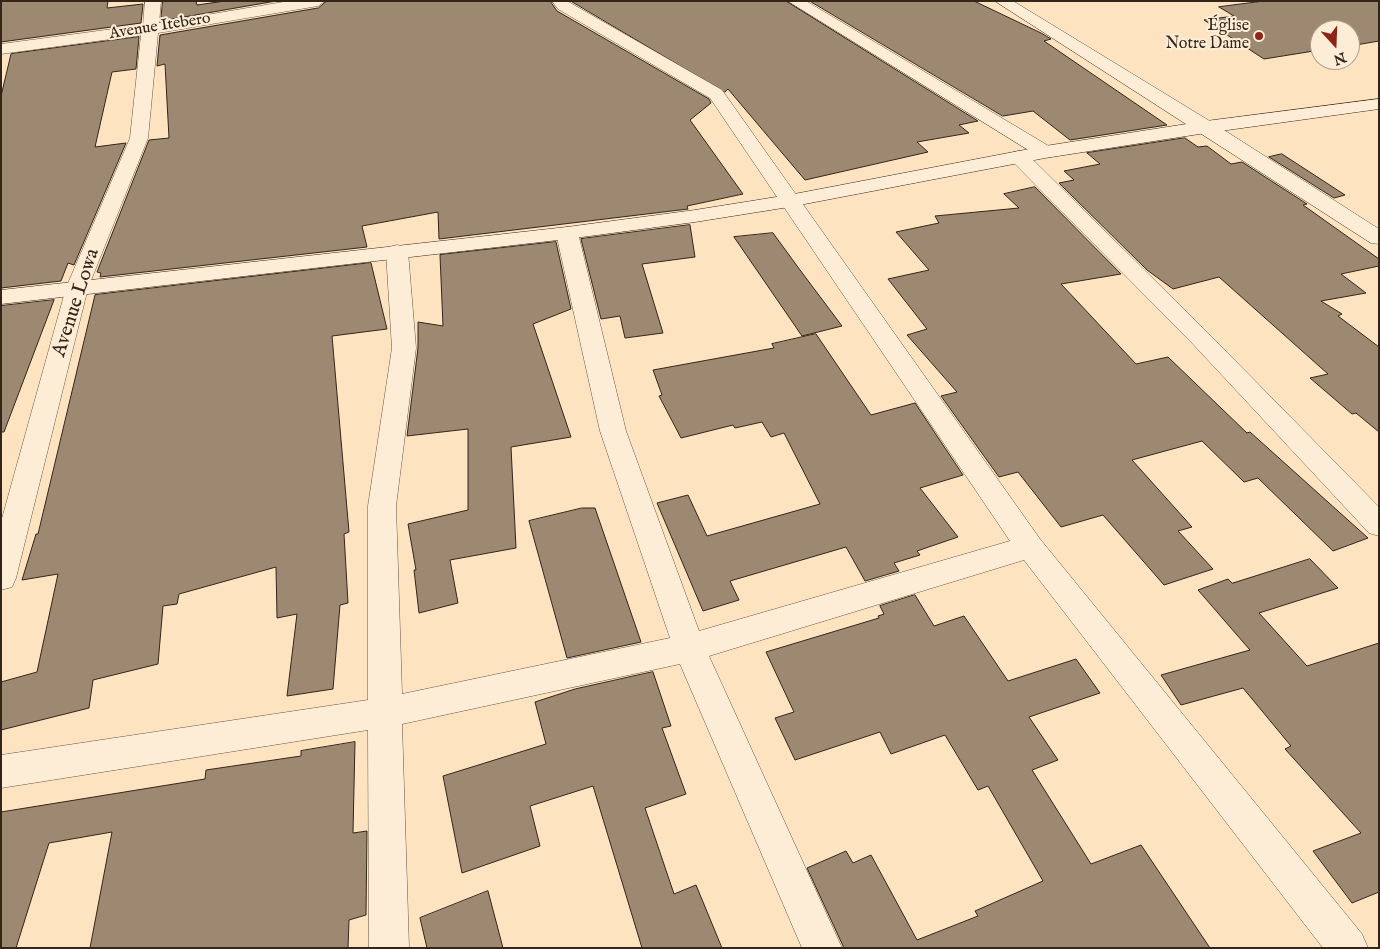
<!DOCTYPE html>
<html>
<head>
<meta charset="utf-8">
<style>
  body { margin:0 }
  #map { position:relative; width:1380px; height:949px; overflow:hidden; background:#fde3c0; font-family:"IM FELL English",serif }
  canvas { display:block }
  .frame { position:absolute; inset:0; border:2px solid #34251b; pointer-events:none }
  .north { position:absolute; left:1310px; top:20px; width:50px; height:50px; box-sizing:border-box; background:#feedd6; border:1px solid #ad9d8b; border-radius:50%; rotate:160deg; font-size:14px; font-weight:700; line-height:20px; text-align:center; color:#34251b }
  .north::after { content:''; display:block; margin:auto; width:18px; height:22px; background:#8f2418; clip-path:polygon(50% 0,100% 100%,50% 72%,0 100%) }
</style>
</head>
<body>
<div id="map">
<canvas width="1380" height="949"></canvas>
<div class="frame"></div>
<div class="north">N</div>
</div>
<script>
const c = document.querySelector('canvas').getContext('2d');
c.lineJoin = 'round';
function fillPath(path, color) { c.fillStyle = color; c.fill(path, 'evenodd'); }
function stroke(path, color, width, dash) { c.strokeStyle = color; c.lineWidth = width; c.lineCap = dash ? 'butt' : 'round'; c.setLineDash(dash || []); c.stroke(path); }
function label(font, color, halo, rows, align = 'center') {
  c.font = font + ' "IM FELL English",serif'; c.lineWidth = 4; c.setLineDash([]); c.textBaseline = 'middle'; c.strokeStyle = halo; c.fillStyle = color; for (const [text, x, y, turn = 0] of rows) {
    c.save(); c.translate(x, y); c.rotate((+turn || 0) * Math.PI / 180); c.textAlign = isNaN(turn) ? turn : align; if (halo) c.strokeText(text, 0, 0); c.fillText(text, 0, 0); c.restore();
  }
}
const building = new Path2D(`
  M1,1h107l-1,7 36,-4 -2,19 -140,19z
  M163,1h33l1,4 28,-4h51l-115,20z
  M327,1h223l7,10 152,88 2,4 -21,17 53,74 -56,12 1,3 -249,30 -1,-27 -76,14 5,21 -267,30 1,-4 -4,-1 52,-132 20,-2 -4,-74 -8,2 3,-31 158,-27z
  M571,1h215l192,120 -19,4 10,8 -52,9 11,10 -123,28 -77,-91 -3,3z
  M810,1h164l67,32 10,6 -7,2 123,84 -97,15 -37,-29 -30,5z
  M1264,1h115v40l-29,5v-16h-30v20l-56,9 -60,-39 30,-4 -15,-9z
  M139,37l-3,32 -24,3 -17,75 31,-4 -52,122 -6,-2 -7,18 -60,7v-192l10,-42z
  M1185,138l13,9 9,-1 24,18 11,-2 65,42 -4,1 76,54v7l-38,8 25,19 -45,8 21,13 -4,2 41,31v85l-23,-19 -4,1 -42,-36 18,-4 -109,-97 -46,12 -26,-19 -88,-87 15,-3 -10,-9 36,-7 -13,-11z
  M1282,154l63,41 -11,3 -65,-41z
  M1035,187l86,87 -60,10 75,80 32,-7 79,76 3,-1 118,106 -35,13 -75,-73 -14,4 -42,-41 -70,19 60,67 -14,4 35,38 -49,16 -61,-70 -42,12 -43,-55 -19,5 -58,-81 16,-4 -50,-57 20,-6 -39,-50 41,-9 -33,-38 43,-9 -4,-7 84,-8 -15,-14z
  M690,225l5,32 -53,7 21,69 -38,5 -5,-22 -19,3 -20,-80z
  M773,233l27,37 42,56 -40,10 -68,-99z
  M556,242l15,67 -38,15 38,113 -60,10 5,101 -66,12 8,43 -39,10 -5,-43h2l-8,-46 60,-14v-81l-61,7 11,-88v-26l25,4 -3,-71z
  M371,263l16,66 -55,7 17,196 -5,2 4,69 -8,2 -7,84 -46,7 10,-82 -20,4 -1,-51 -97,27 -2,10 -14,2 -5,58 -65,16 -4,28 -88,22v-48l36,-10 21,-98 -36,6 14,-46h2l57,-239z
  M54,300l-50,132h-3v-126z
  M816,334l55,81 44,-12 48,72 -43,13 38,49 -41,14 3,4 -26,8 5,8 -34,10 -19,-34 -116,34 9,19 -36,11 -46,-108 31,-8 19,41 113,-32 -36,-71 -13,4 -9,-15 -27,6 -2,-3 -52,13 -22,-42 3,-1 -9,-25 121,-22 -2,-4z
  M582,508h13l46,134 -74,16 -38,-137z
  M1310,559l28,29 -79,25 48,53 72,-23v249l-27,11 -39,-52 48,-18 -76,-84 6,-3 -48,-58 -62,17 -20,-30 89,-25 -52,-60 30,-11 4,4z
  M915,595l19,31 30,-10 44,65 68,-22 24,34 -71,24 29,43 -26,10 59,94 50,-19 69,103h-366l-37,-80 39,-17 7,12 18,-8 46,85 61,-24 -3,-5 68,-30 -55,-95 -10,4 -33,-55 -54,19 -11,-22 -85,28 -20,-42 19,-6 -28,-60 113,-34 -1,-2 6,-2 -4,-8z
  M653,672l18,54 -9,2 24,66 -41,14 29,86 22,-9 26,63h-80l-49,-162 -63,20 10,40 -78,27 -19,-97 103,-32 -11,-42 40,-13z
  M355,742l-2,91 14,-2 -1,84 -17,5 -1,28h-258l22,-116 -63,11 -33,105h-15v-136l204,-33 1,-9 95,-14v-5z
  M488,891l15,57h-76l-7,-30z`);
fillPath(building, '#9d8871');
stroke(building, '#34251b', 1);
const street = new Path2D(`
  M145,1h16l-2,22 130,-22h36l-7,5 -160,27 -10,105 -60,150 -72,290 -4,9 -11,3v-68l65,-234 64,-150 11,-103 -140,19v-10l142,-19z
  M552,1h15l155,89 318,449 322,395 6,14h-45l-299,-388 -315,96 133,292h-40l-122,-284 -278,60 7,224h-40l-1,-218 -367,58v-33l367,-55v-194l24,-158 -6,-96 3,-5 8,-2 8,2 3,5 8,96 -20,158 6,188 268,-56 -70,-207 -44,-198 4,-4 7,-2 7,2 4,4 48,198 73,200 311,-90 -300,-443 -152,-89z
  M788,1h18l246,147 3,4 -3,4h-14z
  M995,1h18l200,122 166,106v15l-8,-1z
  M1019,151l7,2 182,180 171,174v29l-10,-3 -177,-190 -180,-182 -3,-4 3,-4z`);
const secondary = new Path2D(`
  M1379,99v10l-173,24 -161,25 -256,49 -94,15 -128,17 -566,65v-14l566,-63 128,-17 94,-15 256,-49 161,-25z`);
stroke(street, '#665444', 1);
stroke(secondary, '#34251b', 1);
fillPath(street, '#feedd6');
fillPath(secondary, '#feedd6');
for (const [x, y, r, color] of [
  [1259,36,5,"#8f2418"]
]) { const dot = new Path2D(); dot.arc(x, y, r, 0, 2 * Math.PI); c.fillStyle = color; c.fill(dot); stroke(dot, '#feedd6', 2); }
label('16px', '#34251b', '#feedd6', [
  ["Avenue Itebero",160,27,-9]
]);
label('16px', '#34251b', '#feedd6', [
  ["Église",1249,27],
  ["Notre Dame",1249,45]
], 'right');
label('20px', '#34251b', '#feedd6', [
  ["Avenue Lowa",77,303,-72]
]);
</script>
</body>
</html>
